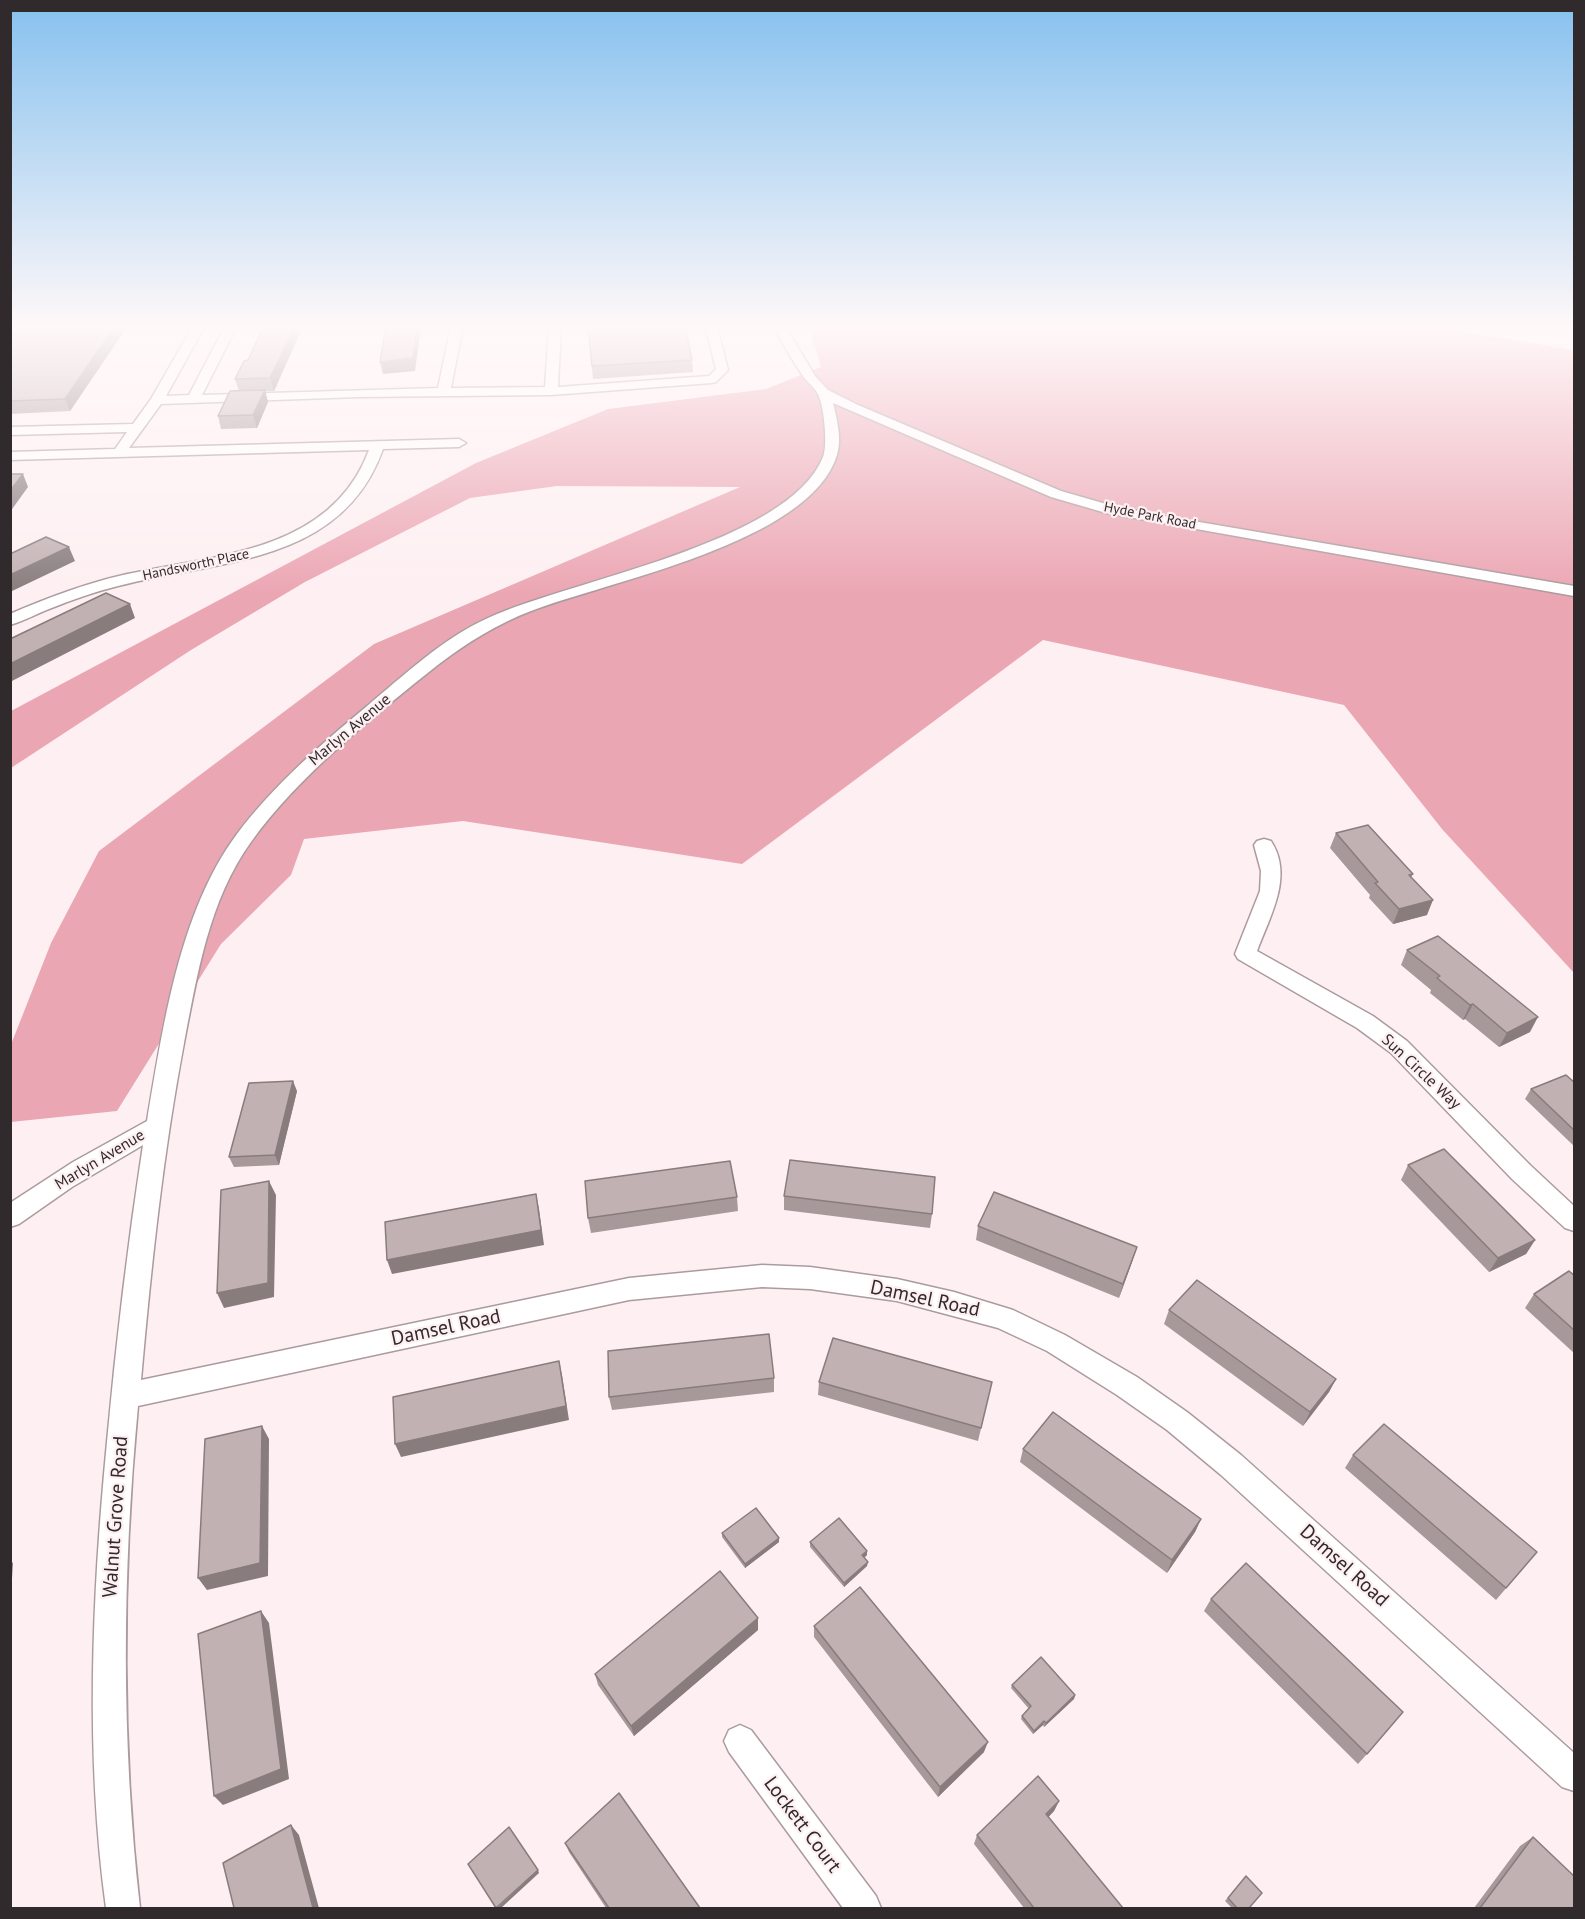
<!DOCTYPE html>
<html>
<head>
<meta charset="utf-8">
<style>
  body { margin:0 }
  #map { position:relative; width:1585px; height:1919px; overflow:hidden; background:#fef0f2; font-family:"PT Sans",sans-serif }
  canvas { display:block }
  .frame { position:absolute; inset:0; border:12px solid #312a2c; pointer-events:none }
</style>
</head>
<body>
<div id="map">
<canvas width="1585" height="1919"></canvas>
<div class="frame"></div>
</div>
<script>
const c = document.querySelector('canvas').getContext('2d');
c.lineJoin = 'round';
function fillPath(path, color) { c.fillStyle = color; c.fill(path, 'evenodd'); }
function stroke(path, color, width, dash) { c.strokeStyle = color; c.lineWidth = width; c.lineCap = dash ? 'butt' : 'round'; c.setLineDash(dash || []); c.stroke(path); }
function label(font, color, halo, rows, align = 'center') {
  c.font = font + ' "PT Sans",sans-serif'; c.lineWidth = 4.5; c.setLineDash([]); c.textBaseline = 'middle'; c.strokeStyle = halo; c.fillStyle = color; for (const [text, x, y, turn = 0] of rows) {
    c.save(); c.translate(x, y); c.rotate((+turn || 0) * Math.PI / 180); c.textAlign = isNaN(turn) ? turn : align; if (halo) c.strokeText(text, 0, 0); c.fillText(text, 0, 0); c.restore();
  }
}
fillPath(new Path2D(`
  M809,326h649v5l116,19v623l-132,-144 -98,-124 -301,-65 -301,224 -279,-43 -159,18 -13,36 -70,69 -104,167 -106,11 -1,-75 41,-104 48,-92 275,-207 366,-157 -183,-1 -87,12 -165,84 -114,68 -180,118v-57l465,-248 132,-54 158,-20 55,-22z`), '#eba6b3');
const minor = new Path2D(`
  M193,326h12l-39,70 23,-1 36,-69h12l-35,69 236,-7 13,-62h12l-12,62 94,-1 4,-61h12l-3,61 151,-11 7,-7 -11,-43h12l11,44 -12,12 -4,1 -161,12 -192,2 -198,7 -32,44 330,-9 7,4 -7,4 -76,2c-41,116 -166,111 -265,137 -24,6 -47,14 -69,23 -13,5 -25,12 -39,16v-11c37,-16 74,-30 113,-39 91,-20 208,-22 246,-125l-359,10v-8l105,-3 12,-17 -117,3v-8l123,-3 18,-25z
  M773,326h12l30,50 13,14 30,15 203,86 52,15 51,10 410,70v10l-468,-83 -55,-16 -218,-94c4,16 9,36 4,52 -27,88 -228,126 -306,156 -34,13 -63,31 -92,53 -63,50 -142,113 -188,178 -42,58 -54,133 -67,201 -21,111 -33,224 -43,337l488,-102 133,-13 48,2 87,12 57,13 59,18 52,25 72,42 50,35 54,43 333,298v38l-12,-4 -341,-312 -54,-45 -50,-35 -70,-44 -49,-23 -101,-27 -87,-12 -48,-2 -133,13 -491,106c-16,170 -17,332 2,502h-34c-21,-154 -14,-312 1,-466 9,-99 21,-199 36,-297l-71,42 -53,37 -9,3v-24l63,-41 74,-41c16,-94 32,-209 90,-287 36,-48 83,-89 129,-127 37,-31 77,-69 122,-89 82,-38 300,-74 335,-161 5,-12 1,-51 -5,-63 -3,-6 -11,-12 -15,-18 -11,-16 -20,-32 -30,-50z
  M1264,839l7,2c23,35 -1,75 -14,110l116,65 34,25 123,124 44,41v25l-9,-3 -53,-49 -121,-126 -34,-25 -119,-69 -3,-5 25,-63 1,-20 -7,-26 3,-4z
  M740,1725l11,5 125,166 5,12h-38l-114,-156 -5,-11 5,-11z`);
stroke(minor, '#ac9b9e', 3);
fillPath(minor, '#fff');
fillPath(new Path2D(`
  M10,326l117,1 -57,84 -60,3z
  M264,326h35l1,7 -26,58h-9l3,11 -11,26 -36,1 -3,-13 21,-25 -4,-12 13,-19z
  M585,326h100l7,34 1,12 -100,7 -4,-44h-3z
  M1336,833l77,41 -2,4 16,37 -34,9 -24,-26 1,-3 -40,-47z
  M1407,950l123,82 -31,15 -34,-28 -2,1 -33,-27 1,-3 -30,-25z
  M1575,1083v64l-50,-48 6,-10z
  M297,1091l-18,74 -45,2 -5,-10z
  M1408,1165l127,75 -9,14 -37,18 -88,-92z
  M784,1196l148,18 -2,14 -146,-18z
  M737,1197l1,14 -147,22 -3,-15z
  M978,1226l159,21 -5,15 -13,36 -143,-58z
  M1575,1276v78l-50,-46 9,-14z
  M1169,1310l167,69 -7,13 -26,34 -139,-102z
  M774,1378v14l-162,18 -3,-13z
  M819,1382h173l-14,59 -160,-46z
  M1023,1449l178,70 -6,13 -28,41 -147,-111z
  M1353,1455l184,97 -41,48 -151,-132z
  M722,1533l57,5v4l-34,26 -23,-31z
  M810,1542l57,13 -3,3 3,8 -23,21 -34,-40z
  M1211,1599l156,155 -9,10 -154,-153z
  M758,1618v12l-124,106 -36,-51 -3,-11z
  M814,1626l170,126 -46,45 -124,-160z
  M1012,1685l63,10 -1,4 -30,28 -1,-2 -10,9 -12,-15 1,-3 7,-7 -18,-21z
  M1059,1801l-5,10 -6,6 75,91h-99l-50,-64 3,-9z
  M1533,1837l42,71h-101l46,-62z
  M565,1843l135,65h-94l-37,-56z
  M1246,1876l3,32h-17l-7,-7z`), '#a7989a');
fillPath(new Path2D(`
  M115,326h11l1,1 -57,84 -5,-12z
  M295,326h4l1,7 -26,58 -4,-13z
  M417,326l4,1 -6,44 -32,3 -3,-12z
  M265,390l3,12 -11,26 -4,-13z
  M23,474l5,13 -18,25v-21z
  M69,547l6,14 -65,31v-17z
  M130,604l5,14 -125,64v-18z
  M1433,900l-6,15 -34,9 6,-15z
  M1473,1004l-8,15 -2,1 7,-15z
  M1538,1017l-8,15 -31,15 8,-14z
  M293,1081l4,10 -18,74 -4,-10z
  M269,1181l7,14 -2,102 -50,11 -7,-15z
  M536,1194l3,15 5,36 -152,29 -5,-14z
  M1535,1240l-9,14 -37,18 9,-14z
  M1137,1247l-5,15 -13,36 4,-14z
  M559,1361l3,14 7,45 -168,37 -6,-13z
  M1336,1379l-7,13 -26,34 7,-14z
  M262,1426l7,13 -1,137 -61,14 -9,-12z
  M1201,1519l-6,13 -28,41 5,-13z
  M779,1538v4l-34,26v-4z
  M867,1551v4l-6,5 1,-5z
  M10,1560l3,3 -3,47z
  M868,1562l-1,4 -23,21v-4z
  M261,1611l8,12 20,156 -66,26 -9,-9z
  M758,1618v12l-124,106 -3,-10z
  M1075,1695l-1,4 -30,28 2,-4z
  M1044,1721l-1,4 -10,9 1,-3z
  M988,1742l-4,10 -46,45 2,-10z
  M1059,1801l-5,10 -12,13 4,-10z
  M291,1825l8,10 20,73h-6z
  M538,1870l1,3 -38,35h-4z`), '#887c7d');
const building = new Path2D(`
  M10,326h105l-50,73 -55,2z
  M264,326h31l-25,52 -35,1 9,-18 4,-1z
  M386,326h31l-4,32 -33,4z
  M588,326h97l7,34 -100,6z
  M265,390l-12,25 -35,1 12,-25z
  M10,474h13l-13,17z
  M46,537l23,10 -59,28v-21z
  M106,593l24,11 -120,60v-25z
  M1368,825l45,49 -4,1 24,25 -34,9 -24,-26 3,-1 -42,-49z
  M1438,936l100,81 -31,16 -34,-29 -3,1 -33,-27 3,-2 -33,-26z
  M1566,1075l9,8v48l-44,-42z
  M293,1081l-18,74 -46,2 20,-74z
  M1444,1149l91,91 -37,18 -90,-93z
  M790,1160l145,17 -3,37 -148,-18z
  M730,1161l7,36 -149,21 -3,-37z
  M269,1181l-1,102 -51,10 4,-103z
  M994,1192l143,55 -14,37 -145,-58z
  M536,1194l5,36 -154,30 -2,-38z
  M1569,1271l6,5v55l-41,-37z
  M1197,1280l139,99 -26,33 -141,-102z
  M769,1334l5,44 -165,19 -1,-46z
  M833,1338l159,44 -11,46 -162,-46z
  M559,1361l7,45 -171,38 -2,-47z
  M1053,1412l148,107 -29,41 -149,-111z
  M1384,1424l153,128 -31,36 -153,-133z
  M262,1426l-2,137 -62,15 7,-139z
  M756,1508l23,30 -34,26 -23,-31z
  M839,1518l28,33 -5,4 6,7 -24,21 -34,-41z
  M1246,1563l157,149 -36,42 -156,-155z
  M720,1571l38,47 -127,108 -36,-52z
  M860,1587l128,155 -48,45 -126,-161z
  M261,1611l20,158 -67,27 -16,-162z
  M1041,1657l34,38 -29,28 -2,-2 -10,10 -12,-15 9,-10 -19,-21z
  M1038,1776l21,25 -13,13 77,94h-89l-57,-73z
  M619,1793l81,115h-91l-44,-65z
  M291,1825l22,83h-79l-11,-45z
  M509,1827l29,43 -42,38 -28,-44z
  M1533,1837l42,40v31h-95z
  M1246,1876l16,17 -13,15h-12l-9,-10z`);
fillPath(building, '#c2b1b3');
stroke(building, '#887c7d', 1.5);
const sky = c.createLinearGradient(0, 0, 0, 595);
sky.addColorStop(0, '#86c1ef');
sky.addColorStop(0.55, '#fff8f9');
sky.addColorStop(1, '#fff8f900');
c.fillStyle = sky;
c.fillRect(0, 0, 1585, 595);
label('14px', '#312a2c', '#fef0f2', [
  ["Hyde Park Road",1150,516,11],
  ["Handsworth Place",196,565,-12]
]);
label('16px', '#312a2c', '#fef0f2', [
  ["Marlyn Avenue",350,730,-40],
  ["Sun Circle Way",1421,1072,43],
  ["Marlyn Avenue",100,1160,-31]
]);
label('20px', '#312a2c', '#fef0f2', [
  ["Damsel Road",925,1299,12],
  ["Damsel Road",446,1328,-12],
  ["Walnut Grove Road",116,1517,-86],
  ["Damsel Road",1344,1566,42],
  ["Lockett Court",802,1825,53]
]);
</script>
</body>
</html>
